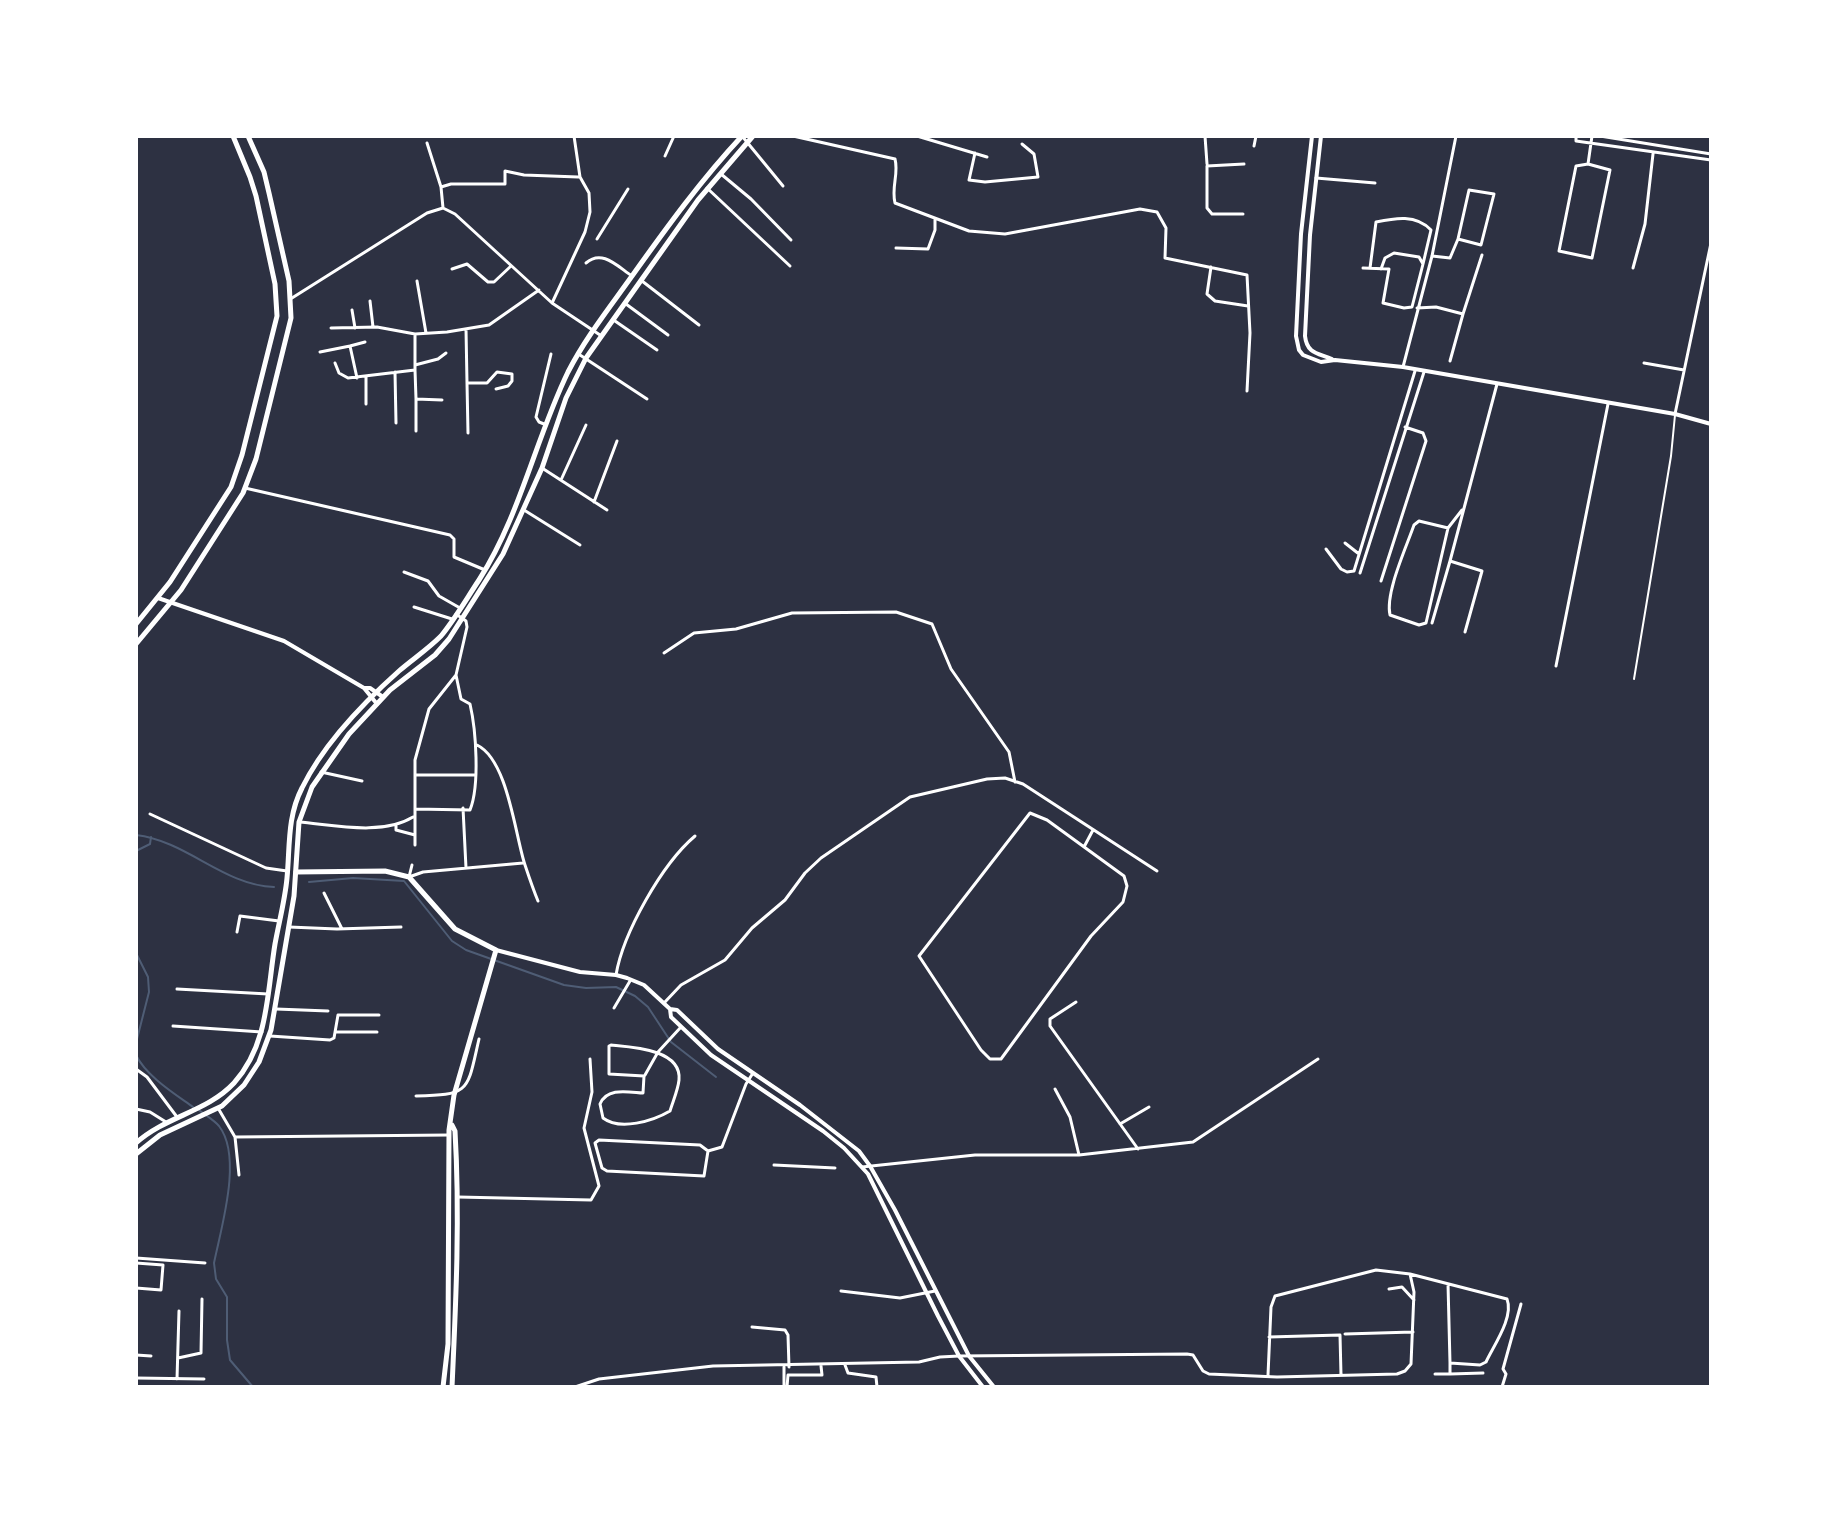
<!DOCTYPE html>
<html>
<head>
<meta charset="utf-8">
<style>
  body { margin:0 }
  #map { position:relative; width:1847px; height:1523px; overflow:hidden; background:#2d3142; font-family:"Asap Condensed",sans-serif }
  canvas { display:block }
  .frame { position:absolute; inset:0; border:138px solid #fff; pointer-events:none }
</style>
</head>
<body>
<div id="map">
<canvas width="1847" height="1523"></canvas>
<div class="frame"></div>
</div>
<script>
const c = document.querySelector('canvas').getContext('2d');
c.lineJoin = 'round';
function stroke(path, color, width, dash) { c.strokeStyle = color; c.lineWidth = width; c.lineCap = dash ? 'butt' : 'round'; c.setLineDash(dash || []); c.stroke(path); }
stroke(new Path2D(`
  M136,835c51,6 87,50 138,52
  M136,851l14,-7 1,-7
  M309,882l44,-4 51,3 48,60 14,9 98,35 22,3 30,-1 19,9 13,11 23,35 45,35
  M136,953l12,24 1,15 -13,51
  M136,1055c10,21 39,39 57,52
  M199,1110c6,5 15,10 20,16 24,31 2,102 -5,137l2,16 11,18v43l3,20 23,27`), '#4f5d75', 2);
stroke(new Path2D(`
  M1634,679l37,-223 4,-41`), '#fff', 2);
stroke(new Path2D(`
  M742,136l41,50
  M793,136l102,23c4,15 -4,28 0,44l74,28 36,3 135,-25 17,3 9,16 -1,30 82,17 3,58 -3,58
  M835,136h4
  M917,136l70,21
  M1205,136l2,28
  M1576,136v5l135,19
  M1600,136l111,18
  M427,143l14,44
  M1254,146l2,-10
  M975,153l-6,27 16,2 53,-5 -4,-23 -12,-10
  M665,156l9,-20
  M1588,164l22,6 -18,88 -33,-7 17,-85z
  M1588,164l4,-28
  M721,174l30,25 40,41
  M1316,178l59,5
  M707,188l83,78
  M1469,190l25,4 -13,51 -23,-6z
  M443,208l-2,-21 10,-3h54v-13l19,4 54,2
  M1243,214h-31l-5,-6v-42l37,-2
  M597,239l31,-50
  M896,248l32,1 7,-19v-11
  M1432,256l18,2 8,-19
  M586,263c16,-14 31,3 46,13
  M1211,267l-4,27 8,7 33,5
  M1363,268l26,1 -6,34 21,5 8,-1 11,-43 -4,-7 -25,-4 -9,5 -4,11
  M1370,268l6,-46c19,-4 40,-8 55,8l-8,34
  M1633,268l12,-44 8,-70
  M452,269l15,-5 21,18h6l17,-16
  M417,281l9,52
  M642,281l57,44
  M292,298l135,-85 16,-5 12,6 97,89 48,32
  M370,301l3,26
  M553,301l32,-69 5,-20 -1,-19 -9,-16 -6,-41
  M626,304l42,31
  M1417,308l19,-1 27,7 19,-59
  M352,310l3,18
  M615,321l42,29
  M331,328l46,-1 38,7 32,-2 42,-7 50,-35
  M466,329l1,54h20l10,-11 15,2v7l-4,5 -12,3
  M350,346l15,-4
  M320,352l30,-6 7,32
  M580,355l67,44
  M1450,361l13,-47
  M335,363l4,10 9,5 67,-8v-36
  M1644,363l40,7
  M415,365l23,-6 8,-6
  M1403,367l29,-111 24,-120
  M415,370l1,29 26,1
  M395,372l1,51
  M366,376v28
  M467,383l1,50
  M416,397v34
  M1675,414l36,-171
  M544,424l-5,-2 -3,-5 15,-63
  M542,468l65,42
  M561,480l25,-55
  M245,488l205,47 4,4v18l31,13
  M594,502l23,-61
  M524,510l56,35
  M1448,528l-22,95 -7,2 -29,-10c-5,-22 16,-67 24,-90l5,-4 29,7 14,-18
  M1345,543l14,11
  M1326,549l15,20 6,3 7,-1 61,-200
  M404,572l24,9 11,15 21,12
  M1360,573l64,-201
  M1381,581l45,-140 -3,-8 -18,-6
  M414,607l38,12
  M1432,623l18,-62
  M1465,632l17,-61 -32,-10 47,-177
  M664,653l30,-20 42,-4 56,-16 104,-1 36,12 19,45 58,83 6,30
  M1556,666l52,-262
  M477,745c31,15 38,90 48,120 4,12 8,24 13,36
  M321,772l41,9
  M415,775h60
  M463,808l3,60
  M415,809l55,1c10,-25 6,-80 0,-106l-9,-5 -5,-24 11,-48 -1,-6 -10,-7
  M1030,813l17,7 77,56 3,10 -4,16 -32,34 -90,123h-11l-9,-9 -62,-94z
  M150,814l116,54 21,3
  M299,822c35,3 83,14 114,-5
  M396,824v6l19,5
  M415,845v-85l14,-51 27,-34
  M1084,847l9,-17
  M409,877l14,-5 100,-9
  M409,877l3,-12
  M324,893l18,36
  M289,927l48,2 64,-2
  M237,932l3,-16 39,5
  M616,975c7,-42 46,-111 79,-139
  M177,989l91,5
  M1076,1002l-26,17v7l88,123
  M664,1003l17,-18 44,-25 27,-32 33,-28 20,-27 16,-15 89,-61 77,-18 18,-1 18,6 134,87
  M614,1008l16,-27
  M276,1009l52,2
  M173,1026l89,6
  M335,1032h42
  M270,1036l60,4 4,-2 4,-23h41
  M611,1045c20,2 71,4 68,35 -1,10 -6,21 -9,31 -17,10 -50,20 -67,7l-3,-14c7,-17 28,-12 43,-11l1,-17 -35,-2v-28z
  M136,1069l11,8 30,40
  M645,1075l13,-23 23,-25
  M1055,1089l15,28 9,38
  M416,1096c55,-1 51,-5 63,-57
  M218,1108l17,29 214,-2
  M136,1109l14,3 16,10
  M1120,1124l29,-17
  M235,1137l4,38
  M708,1151l-4,25 -97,-5 -5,-3 -7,-25 4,-3 101,5 8,6 14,-4 24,-63 7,-11
  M774,1165l61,3
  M862,1167l113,-12h104l114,-13 125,-83
  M458,1197l133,3 8,-14 -15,-58 8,-36 -2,-33
  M136,1258l69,5
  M136,1263l27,2 -2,25 -25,-2
  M1410,1274l97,25c7,18 -13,46 -21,63l-6,3 -30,-2 -2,-79
  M1389,1289l13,-2 12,13
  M841,1291l59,7 35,-7
  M752,1327l33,3 3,5 1,32
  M1345,1334l68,-2
  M1269,1337l71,-2 1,40
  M136,1355l15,1
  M178,1358l23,-5 1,-54
  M845,1365l3,8 28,4 1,10
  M1435,1374h15v-11
  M1450,1374l33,-1
  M136,1378l68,1
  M177,1379l2,-68
  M575,1387l24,-8 114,-13 206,-4 21,-5 19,-1 228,-2 6,1 10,16 6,3 68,3 120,-3 8,-3 6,-7 3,-72 -4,-18 -34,-4 -101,26 -4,11 -3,68
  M784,1387v-20
  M787,1387l1,-12h34l-1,-9
  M1502,1387l4,-13 -3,-5 18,-65`), '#fff', 3);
stroke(new Path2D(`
  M1312,136l-11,98 -5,102 3,14 4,5 18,7 14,-2 68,7 272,47 36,10
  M1321,136l-11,99 -5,101c2,18 13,17 27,23
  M158,598l126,43 80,47
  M377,704l-13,-16h6l13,9
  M496,950l84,22 36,3 11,3 17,7 26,24 7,1 41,39 82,56 59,46 11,15 25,44 74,146 25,31
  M670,1009l1,8 40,38 112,76 21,17 24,26 70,142 21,40 24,31`), '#fff', 4);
stroke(new Path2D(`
  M136,624l34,-42 61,-95 11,-32 35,-139 -2,-32 -19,-88 -6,-19 -17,-41
  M136,644l45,-54 62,-97 13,-34 35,-141 -2,-37 -20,-88 -5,-21 -16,-36
  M296,872l89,-1 24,6 46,52 41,21 -42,145 -5,35 -1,214 -5,43
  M452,1387c4,-86 8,-170 3,-256l-3,-6`), '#fff', 5);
stroke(new Path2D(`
  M136,1143c30,-27 71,-31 98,-60 35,-39 33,-91 41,-139 4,-22 10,-44 12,-66 3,-31 0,-61 15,-90 22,-45 60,-84 97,-117 14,-12 29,-22 42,-35 14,-17 26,-38 38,-56 41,-64 56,-140 89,-208 18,-35 42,-65 64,-96 35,-49 69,-96 110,-140
  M136,1154l24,-19 62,-29 22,-21 15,-23 12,-32 23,-134 5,-74 13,-35 37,-53 41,-44 45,-35 14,-16 54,-85 39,-86 24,-70 20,-40 112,-158 55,-64`), '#fff', 5);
</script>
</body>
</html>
